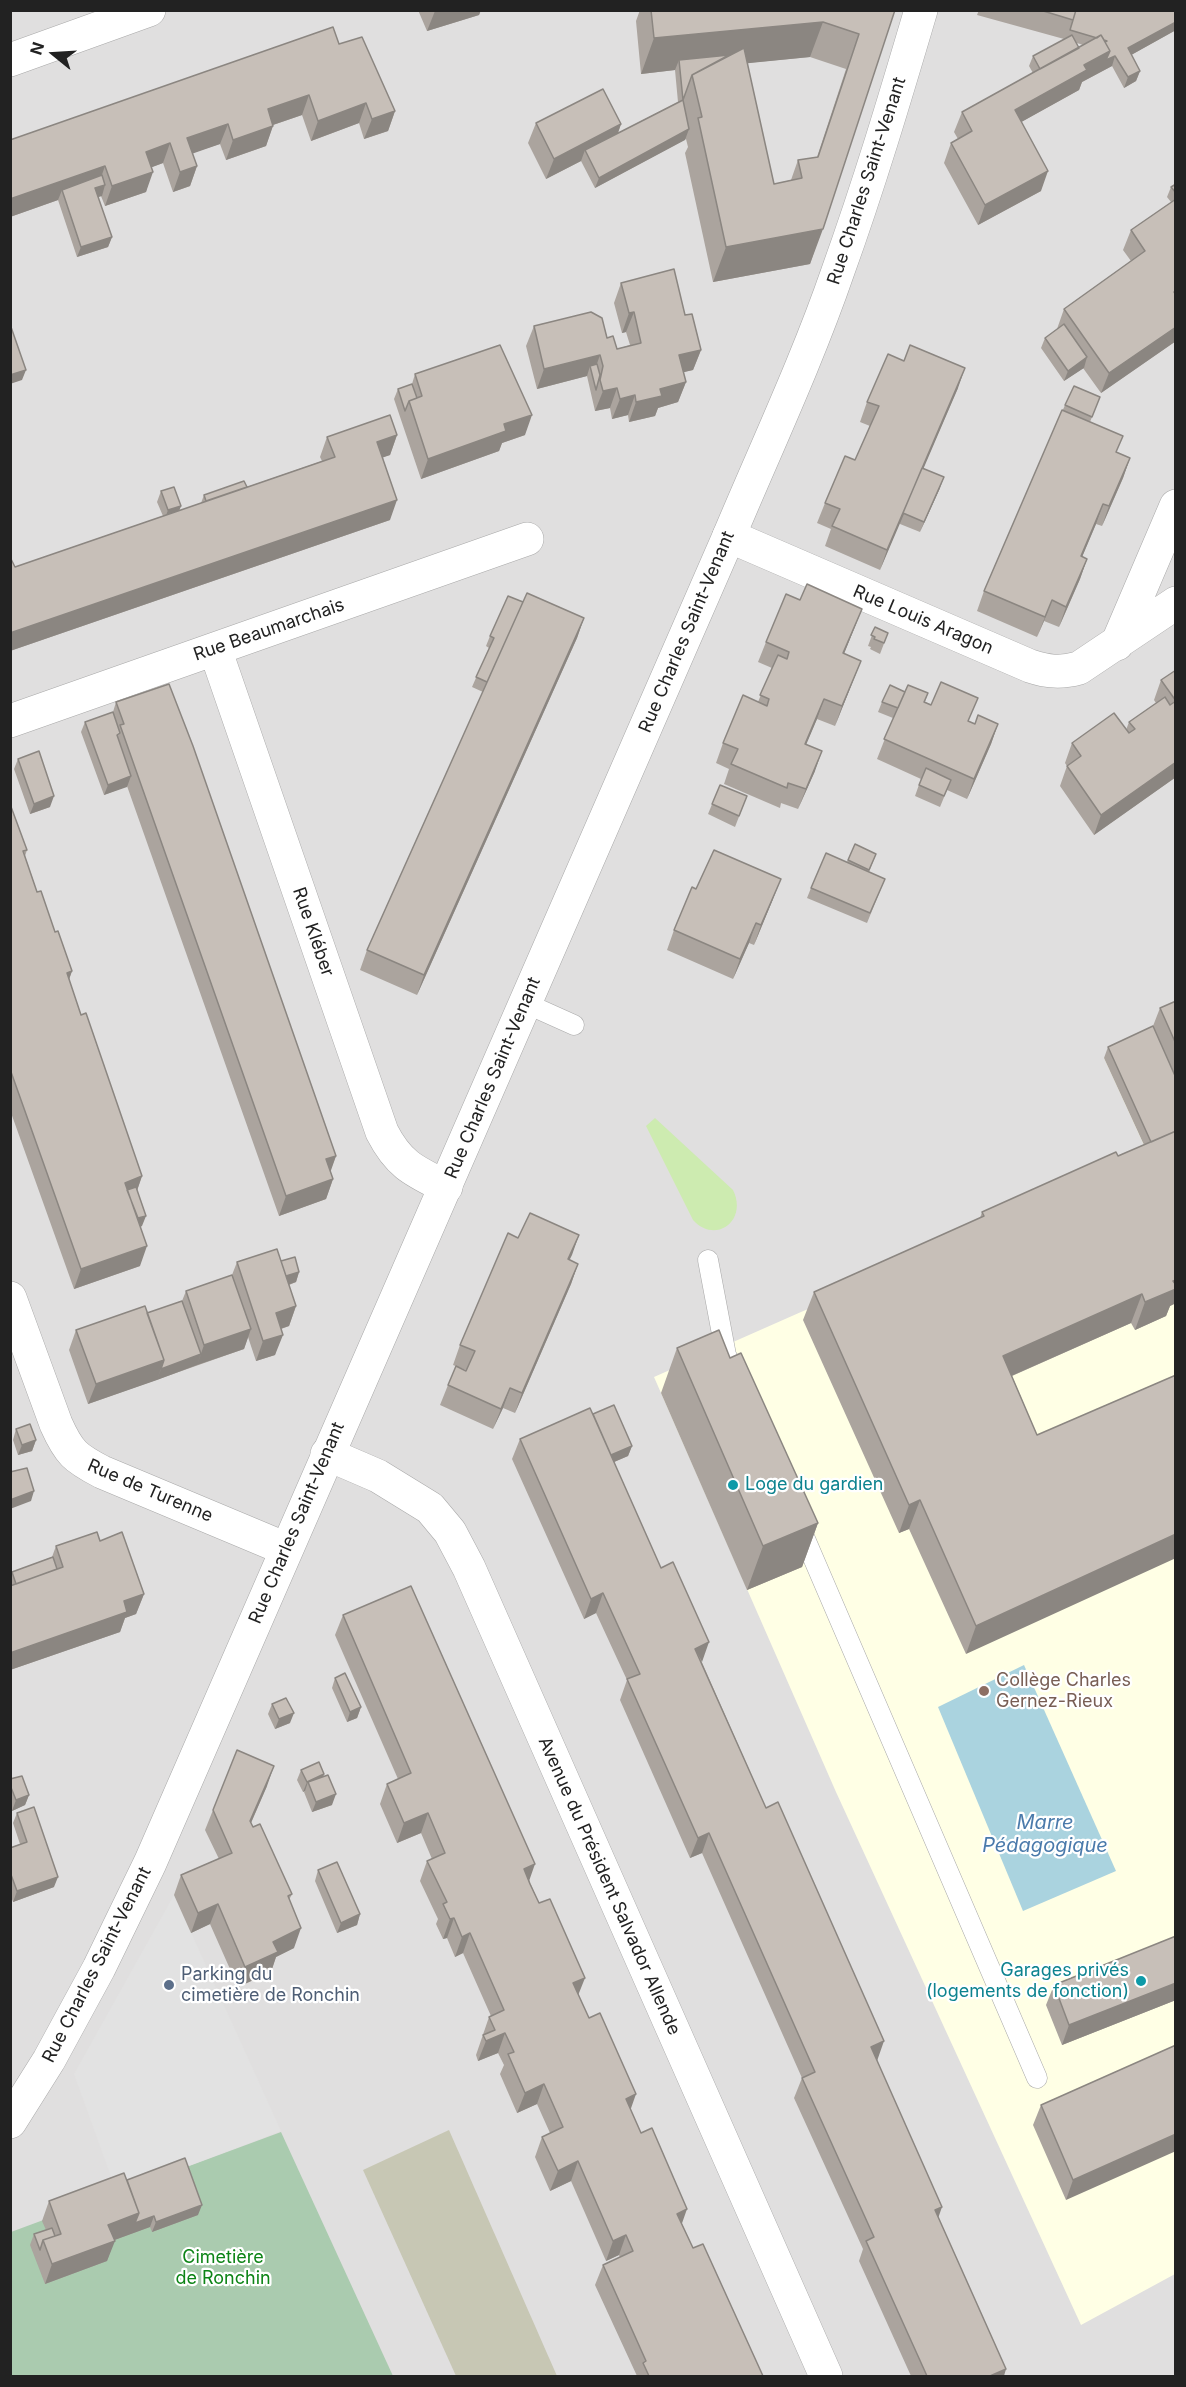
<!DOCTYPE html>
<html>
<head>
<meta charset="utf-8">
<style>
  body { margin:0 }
  #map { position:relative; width:1186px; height:2387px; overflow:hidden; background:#f2efe9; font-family:Inter,sans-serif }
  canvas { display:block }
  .frame { position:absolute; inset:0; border:12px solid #222; pointer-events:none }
  .north { position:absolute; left:24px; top:24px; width:60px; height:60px; -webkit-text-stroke:4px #fff; paint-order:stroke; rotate:288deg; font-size:16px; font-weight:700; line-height:24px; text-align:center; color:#222 }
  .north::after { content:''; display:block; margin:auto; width:21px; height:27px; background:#222; clip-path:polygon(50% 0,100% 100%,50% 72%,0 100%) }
</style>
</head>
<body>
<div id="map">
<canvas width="1186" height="2387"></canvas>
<div class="frame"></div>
<div class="north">N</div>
</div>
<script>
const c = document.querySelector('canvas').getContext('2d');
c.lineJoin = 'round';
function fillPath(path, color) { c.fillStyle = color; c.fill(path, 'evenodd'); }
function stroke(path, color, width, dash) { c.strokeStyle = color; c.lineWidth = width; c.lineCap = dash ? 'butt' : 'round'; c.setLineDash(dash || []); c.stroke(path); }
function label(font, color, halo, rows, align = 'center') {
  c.font = font + ' Inter,sans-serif'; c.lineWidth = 4.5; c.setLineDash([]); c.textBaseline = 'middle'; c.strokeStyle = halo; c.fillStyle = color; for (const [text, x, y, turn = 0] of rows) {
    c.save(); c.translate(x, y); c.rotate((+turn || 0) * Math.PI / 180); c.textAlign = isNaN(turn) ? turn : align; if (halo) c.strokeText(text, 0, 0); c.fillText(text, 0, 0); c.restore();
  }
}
fillPath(new Path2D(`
  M11,11h1164v2365h-1164z`), '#e0dfdf');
fillPath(new Path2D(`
  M1175,1025v1249l-94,51 -245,-533 -182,-415 147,-65 352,-147 -49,-107z`), '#ffffe5');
fillPath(new Path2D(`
  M449,2130l108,246h-101l-93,-206z`), '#c7c7b4');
fillPath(new Path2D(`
  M655,1118l78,72c15,30 -17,55 -40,30l-47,-94z`), '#cdebb0');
fillPath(new Path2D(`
  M281,2132l112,244h-382v-144z`), '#aacbaf');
fillPath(new Path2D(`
  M174,1895l107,236 -164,62 -43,-119z`), '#e2e2e2');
fillPath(new Path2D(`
  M1024,1665l92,206 -93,40 -85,-204z`), '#aad3df');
const service = new Path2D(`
  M525,1003l49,22
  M708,1260l18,95 6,13
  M799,1525l238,553`);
const minor = new Path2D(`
  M729,536l301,130c18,6 31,7 49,2l97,-65
  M1117,644l59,-138
  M215,649l167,483c17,33 32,39 64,55
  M10,721l517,-182
  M10,1298l46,126c13,29 19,34 46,48l184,77
  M327,1454l51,22 52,32 20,24 19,36 357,808`);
const tertiary = new Path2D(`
  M10,60l139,-50
  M10,2122l39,-62 50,-92 51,-105 579,-1327c37,-88 78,-175 109,-265 31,-86 57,-173 83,-261`);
stroke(service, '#a9a9a9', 21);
stroke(minor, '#a9a9a9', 34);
stroke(tertiary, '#a9a9a9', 34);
stroke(service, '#fff', 20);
stroke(minor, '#fff', 33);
stroke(tertiary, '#fff', 33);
fillPath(new Path2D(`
  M418,10h63l-2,5 -52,16z
  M640,10h255l-85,254 -97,18 -28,-129 3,-6 -2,-8 -91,49 -14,-27 -35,18 -18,-36 8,-20 85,1 -3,9 60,-31 -3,-32 -34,4 -5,-53zM810,57l36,12 -29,88 -19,3 -7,20 -17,4 -27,-121z
  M979,10h197v20l-45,25 9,16 -4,10 -12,7 -12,-22 -30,16 -3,8 -58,32 20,69 -63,34 -34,-62 7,-20 7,-4 -4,-7 8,-20 71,-39 -4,-7 4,-10 31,-17 -87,-24zM1077,43l6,2 -4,3z
  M339,44l56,67 -7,20 -24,8 -5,-16 -48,18 -9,-26 -29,10 -7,21 -40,14 -6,-16 -28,9 5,13 -7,20 -17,6 -10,-29 -11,4 -6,25 -41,14 -4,-10 -3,1 14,40 -4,10 -31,10 -19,-57 -48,17v-77z
  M1176,184v157l-75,52 -18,-25 -19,13 -23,-33 4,-10 12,-9 7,-20 67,-48 -8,-11 8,-20 40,-28 -4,-5 4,-10z
  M621,283l64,32 16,35 -8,20 -10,2 3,10 -8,20 -20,6 -3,8 -26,6 -1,-7 -16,4 -2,-11 -15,3 -8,-35 -50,13 -11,-43 8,-20 73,12 10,11 13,-4 -4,-13 -4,1 -8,-30z
  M415,374l110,61 -23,8 -3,8 -78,28 -27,-80 4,-10 14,-5z
  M958,388l-35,80 17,20 -20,44 -20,-8v-3l-20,49 -55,-24 6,-17 -14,-6 8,-20 30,-43 15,-34 -10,-4 7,-20z
  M1100,397l-10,25 27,31 13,5 -7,20 -21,48 -6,-2 -14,33 5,2 -7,20 -21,48 -15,-6 -7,16 -60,-26 7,-20 81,-186z
  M397,435l-7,20 -7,2 7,63 -380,131v-94l5,10 148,-51 -6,-14 4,-11 20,15 -2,5 22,-8 3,-8 43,-8 75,-26 -2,-4 7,-20z
  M800,600l62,9 -18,45 17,7 -26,65 -18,-7 -11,25 9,27 -17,38 -17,-6 -1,5 -56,-24 5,-15 -13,-6 7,-20 35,-41 14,-34 -14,-6 8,-20z
  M523,602l61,16 -7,20 -160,357 -57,-25 7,-20 116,-258 -11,-5 17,-39 -3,-2 4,-10z
  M875,627l13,6 -8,21 -10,-5 1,-2 -3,-1z
  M1176,670v107l-82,58 -34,-49 7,-20 -2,-3 7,-20 54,-13 3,-8 27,-19 -2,-3 7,-20z
  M905,692l23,1 -3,9 50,22h23l-7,20 -24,55 -20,-9 -7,17 -25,-11 6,-17 -44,-20 16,-41 -15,-6 4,-10z
  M116,702l220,454 -6,15 3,8 -7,20 -47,17 -152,-430 -23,9 -23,-63 4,-10 28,-10z
  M18,759l32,48 -20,7 -16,-45z
  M720,785l27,11 -12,31 -27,-13z
  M10,804l17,46 -2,6 12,36 35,79 -3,8 12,36 61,161 -5,15 5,35 -2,1v39l-66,23 -64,-179z
  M855,844l21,10 -7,18 16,7 -18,44 -60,-25 4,-10 36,-26z
  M696,889l77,10 -19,46 -5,-2 -16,36 -66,-29 7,-20z
  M1176,1001v302l-6,3 -4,10 -31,14 -4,-7 -119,53 25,59 139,-60 -210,279 -57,-125 -10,4 -96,-213 11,-28 166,-74 2,-6 162,-67 -40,-87 4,-11 45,-21 7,-18z
  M579,1235l-10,25 9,4 -7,20 -56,129 -12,-5 -10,21 -53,-24 8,-20 18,-15 -13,-5 7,-20 58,-107z
  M237,1262h44l18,10 -3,10 -7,3 7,21 -7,20 -8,3 -6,26 -19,6 -8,-24 -4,12 -156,55 -19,-54 7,-20 71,-17 35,-12 4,-10 46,-16z
  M677,1348l53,10 88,165 -16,44 -55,23 -86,-197z
  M593,1414l39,32 -4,10 -14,6 263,599 61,156 66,159h-93l-52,-115 4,-12 -69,-151 8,-20 -100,-225 -12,5 -70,-158 7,-20 -31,-67 -12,6 -72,-160 8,-20z
  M16,1429l20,11 -4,11 -14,4 -5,-15z
  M100,1541l44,53 -8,20 -11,4 -5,14 -110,38v-93l2,-5 40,-15 4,-11z
  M343,1615l186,265 49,115 115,253 70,128h-126l-42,-91 8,-20 17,-7 -1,-3 -13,6 -35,-80 -21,10 -15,-34 7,-20 8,-4 -13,-29 -20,9 -17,-39 4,-9 -6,-12 -20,8 -2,-6 13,-38 2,-1 -28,-63 -8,4 -8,-19 -4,1 -7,-15 2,-5 -18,-38 7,-20 5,-2 -11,-26 -24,10 -17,-39 7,-20 11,-5 -63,-144z
  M335,1678l26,29 -4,11 -10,4 -15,-34z
  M272,1704l18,19 -15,6 -7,-15z
  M301,1770l23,4 -1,2 9,29 -20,7 -8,-20 1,-1 -2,1 -6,-12z
  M10,1779l19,16 -4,10 -13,6 -2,-4z
  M267,1786l-16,37 41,71 -3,6 5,48 -18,9 -5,15 -33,15 -28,-63 -19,9 -17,-38 7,-20 38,-16 -14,-29 8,-20z
  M17,1813l37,74 -41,15 -3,-8v-46l10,-4 -7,-21z
  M318,1870l42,44 -3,11 -20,8 -22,-52z
  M1176,1936v64l-114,45 -16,-40 8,-20z
  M1176,2045l-110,155 -33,-75 8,-20z
  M127,2180l71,35 -46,17 -2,-5 -36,13 -7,21 -62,23 -15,-39 4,-11 12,-4 -4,-9 7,-20z`), '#aba49e');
fillPath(new Path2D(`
  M436,10h45l-2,5 -52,16 8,-20z
  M823,22l-13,35 -130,13 -1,-10 -4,10 -34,4 13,-36z
  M1176,22v8l-52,29 4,-11z
  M1110,51l5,5 -3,10 -30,16 -3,8 -72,40 8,-20 69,-45z
  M1140,71l-4,10 -12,7 4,-11z
  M309,95l-7,20 -41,14 7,-20z
  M366,103l-7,20 -48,18 7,-20z
  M395,111l-7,20 -24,8 8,-20z
  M228,124l-8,20 -40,14 7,-20z
  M621,124l-7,20 -29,6 -4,11 -35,18 8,-20z
  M273,126l-7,20 -40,14 7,-20z
  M689,129l-4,11 -90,48 4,-10z
  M170,143l-7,20 -24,9 7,-20z
  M105,166l-7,20 -36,4 -4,10 -48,17v-18z
  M197,166l-7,20 -17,6 7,-20z
  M1048,171l-7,20 -63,34 7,-20z
  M153,172l-7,20 -41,14 7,-20z
  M105,185l-3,11 -11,3 4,-11z
  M823,229l-13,35 -97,18 13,-35z
  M112,237l-4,10 -31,10 4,-10z
  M634,312l-8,20 -4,1 7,-20z
  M1176,327v14l-75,52 8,-20z
  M701,350l-8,20 -21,5 7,-20z
  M600,355l-7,20 -3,-9 -3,10 -50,13 7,-20z
  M1087,357l-3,11 -20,13 4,-10z
  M965,368l-7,20 -78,182 7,-20z
  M26,370l-4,10 -12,4v-9z
  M686,382l-8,20 -20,6 -3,8 -26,6 7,-20 24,-13z
  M617,388l-7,20 -15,3 8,-20z
  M635,395l-7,20 -16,4 8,-20z
  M532,415l-7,20 -23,8 -3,8 -78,28 7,-20 76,-35z
  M397,435l-7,20 -20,7 7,-20z
  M1130,458l-7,20 -21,48 7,-20z
  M944,477l-4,11 -20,44 4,-10z
  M397,500l-7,20 -380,131v-18z
  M1103,504l-7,20 -22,52 7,-20z
  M181,506l-4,10 -13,5 4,-11z
  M1087,559l-7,20 -21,48 7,-20z
  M1052,600l-8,21 -7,16 8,-20z
  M862,609l-8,20 -18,44 7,-20z
  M584,618l-7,20 -160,357 7,-20z
  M861,661l-26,65 7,-20z
  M824,699l-7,20 -19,45 7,-20z
  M998,724l-7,20 -24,55 7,-20z
  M822,751l-7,20 -17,38 8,-20z
  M1176,762v15l-82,58 7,-20z
  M131,776l-4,11 -23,8 4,-10z
  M54,796l-4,11 -20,7 4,-10z
  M781,879l-8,20 -19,46 7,-20z
  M756,923l-7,20 -16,36 7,-20z
  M72,971l-7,20 2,-18z
  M336,1156l-7,20 -3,-17z
  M142,1176l-7,20 -11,4 1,-17z
  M333,1179l-7,20 -47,17 7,-20z
  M146,1216l-4,10 -14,5 4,-11z
  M579,1235l-7,20 -12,24 8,-20z
  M147,1246l-7,20 -66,23 7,-20z
  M578,1264l-7,20 -56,129 7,-20z
  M299,1272l-3,10 -17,6 3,-11z
  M1176,1280v23l-6,3 -4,10 -31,14 10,-28z
  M1142,1294l-11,29 -138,61 10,-28z
  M296,1306l-7,20 -21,7 8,-20z
  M251,1329l-7,20 -47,16 7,-20z
  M283,1335l-8,20 -19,6 7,-20z
  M201,1354l-4,11 -40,15 4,-11z
  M164,1360l-7,20 -69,24 8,-20z
  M510,1388l-7,20 -10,21 8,-20z
  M36,1440l-4,11 -14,4 4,-10z
  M632,1446l-4,10 -28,12 4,-10z
  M34,1491l-3,10 -21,8v-9z
  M920,1500l-11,29 -10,4 10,-28z
  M818,1523l-16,44 -55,23 16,-44z
  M1176,1534v24l-210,96 10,-28z
  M603,1593l-7,20 -12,6 7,-20z
  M144,1594l-8,20 -11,4 -5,14 -110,38v-17l114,-52z
  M709,1642l-7,20 -7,-13z
  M361,1707l-4,11 -10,4 3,-10z
  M294,1713l-4,10 -15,6 4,-10z
  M274,1766l-7,20 -24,55 7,-20z
  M324,1774l-3,10 -13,-2 -3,9 -2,1 4,-10z
  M336,1794l-4,11 -20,7 4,-10z
  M29,1795l-4,10 -13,6 4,-11z
  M428,1813l-7,20 -24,10 7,-20z
  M709,1833l-7,20 -12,5 8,-20z
  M535,1864l-7,20 -4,-15z
  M58,1877l-4,10 -41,15 4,-11z
  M218,1904l-8,20 -19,9 7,-20z
  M360,1914l-3,11 -20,8 4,-10z
  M454,1918l-7,20 -4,1 7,-20z
  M301,1928l-7,20 -18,9 -5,15 -33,15 7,-20 28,-25z
  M470,1933l-7,20 -8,4 7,-20z
  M585,1978l-8,20 -4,-15z
  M1176,1983v17l-114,45 7,-20z
  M505,2033l-7,20 -20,8 8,-20z
  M884,2041l-7,20 -6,-14z
  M544,2084l-7,20 -20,9 8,-20z
  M636,2094l-7,20 -3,-15z
  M1176,2134v17l-110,49 7,-20z
  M578,2161l-7,20 -21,10 8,-20z
  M202,2205l-4,10 -46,17 4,-10z
  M942,2207l-7,20v-17z
  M687,2209l-7,20 -3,-15z
  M139,2213l15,3 -4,11 -49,18 7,-20z
  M626,2235l-7,20 -13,6 7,-20z
  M115,2241l-8,20 -62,23 7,-20z
  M1006,2369l-2,7h-14z`), '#8b8681');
const building = new Path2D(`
  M651,10h244l-72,219 -97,18 -28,-129 4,-1 -10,-42 52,-27 30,136 28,-6 -4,-18 20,-3 41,-123 -36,-12 -169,16z
  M1040,10h36l-3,10z
  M1076,10h100v12l-48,26 12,23 -12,6 -13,-21 -9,4 4,-9 -5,-9 2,-1 -3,-1 -3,-5 -4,3 -27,-8z
  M333,27l6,17 23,-7 33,74 -23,8 -6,-16 -48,18 -9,-26 -41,14 5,17 -40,14 -5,-16 -41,14 10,28 -17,6 -10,-29 -24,9 7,20 -41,14 -7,-20 -95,33v-59z
  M1072,35l7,13 -39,21 -7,-13z
  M1101,35l9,16 -26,14 3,5 -72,40 33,61 -63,34 -34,-62 21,-12 -10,-19z
  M729,55l-37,20 -9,25 -4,-40z
  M603,89l18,35 -67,35 -18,-36z
  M683,100l6,29 -90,49 -14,-28z
  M102,175l3,10 -10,3 17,49 -31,10 -19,-57z
  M1176,184v9l-5,-6z
  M1176,199v92l-2,1 2,3v32l-67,46 -45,-64 81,-58 -14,-21z
  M674,269l11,46 7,-1 9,36 -22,5 7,27 -26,7 2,7 -26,6 -1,-7 -15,4 -3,-11 -14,3 -3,-11 3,-14 -3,-11 -56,14 -10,-43 57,-14 11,6 5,20 6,-2 4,13 24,-6 -7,-31 -5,1 -8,-30z
  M1064,324l23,33 -19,14 -23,-33z
  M10,327h1l15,43 -16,5z
  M500,345l32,70 -28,9 2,7 -78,28 -19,-58 13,-5 -7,-22z
  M910,345l55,23 -78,182 -55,-24 8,-17 -15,-6 20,-47 10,4 24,-54 -12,-4 21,-48 16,7z
  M597,364l3,11 -4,15 -6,-24z
  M412,384l5,14 -8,3 -4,10 -7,-22z
  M1074,386l26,11 -8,20 -27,-12z
  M1062,410l61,26 -7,16 14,6 -21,48 -6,-2 -22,52 6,3 -21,48 -14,-7 -7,17 -61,-26z
  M390,415l7,20 -20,7 20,58 -387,133v-76l5,10 320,-110 -8,-20z
  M922,468l22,9 -20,45 -21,-9z
  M244,481l3,6 -41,14 -2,-6z
  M174,487l7,19 -13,4 -7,-19z
  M807,584l55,25 -19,44 18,8 -19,45 -18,-7 -19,45 17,7 -16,38 -18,-6 -1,5 -56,-24 7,-15 -15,-6 20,-48 24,11 2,-7 -9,-4 18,-40 9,4 2,-7 -23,-10 20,-48 14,6z
  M527,593l57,25 -160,357 -57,-25z
  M508,596l15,6 -36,80 -11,-5 18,-39 -4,-2z
  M875,627l13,6 -4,10 -10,-4 1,-2 -4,-2z
  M1176,670v31l-15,-21z
  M941,682l37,16 -10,23 7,3 3,-9 20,9 -24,55 -90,-40 24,-54 20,8 -4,9 7,3z
  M169,684l24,62 143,410 -10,3 7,20 -47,17 -166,-471 4,-1 -8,-22z
  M890,685l15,7 -7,16 -16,-6z
  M1165,697l5,8 6,-4v61l-75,53 -34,-49 14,-10 -9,-13 42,-30 15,20 6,-4 -6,-7z
  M113,712l7,21 -3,2 14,41 -23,9 -23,-63z
  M39,751l15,45 -20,8 -16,-45z
  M926,768l25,12 -7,16 -25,-11z
  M720,785l27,11 -8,20 -27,-12z
  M10,804l17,46 -4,1 14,41 4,-1 14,41 3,-1 14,40 -5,2 14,42 5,-2 56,163 -17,7 22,63 -66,23 -71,-200z
  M855,844l21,10 -7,16 -21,-10z
  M714,850l67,29 -20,46 -5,-2 -16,36 -66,-29 18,-43 4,2z
  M826,853l59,26 -15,34 -59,-25z
  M1176,1001v43l-16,-36z
  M1153,1026l23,52v53l-25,11 -43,-95z
  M1176,1131v149l-3,1 3,4v4l-31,13 -3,-8 -139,62 34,79 139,-60v159l-200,92 -56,-126 -11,5 -95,-213 170,-76 -2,-4 134,-60 2,4z
  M136,1187l10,29 -8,2 -11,-28z
  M530,1213l49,22 -11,24 10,5 -56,129 -12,-5 -9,21 -53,-24 8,-19 10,5 9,-20 -15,-6 48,-112 10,5z
  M277,1249l19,57 -20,7 7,22 -20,6 -26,-79z
  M295,1257l4,15 -13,4 -5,-15z
  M232,1275l19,54 -47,16 -18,-54z
  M182,1301l19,53 -40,15 3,-9 -17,-47z
  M145,1306l19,54 -68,24 -20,-54z
  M719,1330l11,28 11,-5 77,170 -55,23 -86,-198z
  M614,1405l18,41 -21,9 -18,-41z
  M590,1408l71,160 12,-6 36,80 -14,7 71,159 12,-6 106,239 -13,6 71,160 -7,3 71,159 -16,7h-63l-61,-135 8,-4 -72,-159 13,-6 -106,-239 -11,5 -71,-159 13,-5 -37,-81 -12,6 -71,-160z
  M30,1424l6,16 -14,5 -6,-16z
  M27,1468l7,23 -24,9v-28z
  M97,1532l3,9 22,-9 22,62 -20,7 3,11 -117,41v-67l53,-19 -7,-21z
  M53,1557l4,12 -41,15 -4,-12z
  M411,1586l124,278 -11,5 6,15 9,19 11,-4 35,79 -12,5 16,35 11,-5 36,81 -10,5 15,34 11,-5 35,81 -10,5 16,34 10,-4 60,132h-114l-6,-13 3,-2 -43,-96 30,-14 -7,-16 -13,6 -35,-80 -20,10 -16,-34 21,-10 -19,-43 -19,9 -17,-39 6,-2 -9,-19 -19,8 -3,-6 12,-5 -6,-13 15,-7 -34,-77 -8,4 -8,-19 -4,1 -7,-15 4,-2 -20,-41 18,-8 -17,-40 -24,10 -17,-39 24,-11 -68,-158z
  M345,1673l16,34 -11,5 -15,-34z
  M286,1698l8,15 -15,6 -7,-15z
  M237,1750l37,16 -24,55 3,6 7,-3 32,70 -4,2 13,32 -28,14 5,10 -33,15 -27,-63 -20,9 -17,-38 51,-22 -19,-43z
  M319,1762l5,12 -17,8 -6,-12z
  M328,1775l8,19 -20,8 -8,-20z
  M22,1776l7,19 -13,5 -6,-15v-6z
  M34,1807l24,70 -41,14 -7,-19v-24l17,-6 -10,-29z
  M337,1862l23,52 -19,9 -23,-53z
  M1176,1936v47l-107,42 -15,-40z
  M1176,2045v89l-103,46 -32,-75z
  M185,2158l17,47 -46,17 -2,-6 -19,7 4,-10 -12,-33z
  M124,2173l15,40 -31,12 7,16 -63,23 -9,-24 18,-6 -12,-33z
  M52,2228l3,8 -12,4 -3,10 -6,-16z`);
fillPath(building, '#c7bfb8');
stroke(building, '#8b8681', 1.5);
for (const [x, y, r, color] of [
  [733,1485,6,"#0f9aa8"],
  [984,1691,6,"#8d6e63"],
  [1141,1981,6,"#0f9aa8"],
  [169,1985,6,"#5c6f8a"]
]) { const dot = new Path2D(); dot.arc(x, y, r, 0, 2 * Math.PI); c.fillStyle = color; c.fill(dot); stroke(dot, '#fff', 2); }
label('18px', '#222', '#fff', [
  ["Rue Charles Saint-Venant",867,181,-72],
  ["Rue Louis Aragon",923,620,23],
  ["Rue Beaumarchais",269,630,-19],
  ["Rue Charles Saint-Venant",687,632,-67],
  ["Rue Kléber",313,932,71],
  ["Rue Charles Saint-Venant",493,1078,-67],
  ["Rue de Turenne",150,1491,23],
  ["Rue Charles Saint-Venant",297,1523,-67],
  ["Avenue du Président Salvador Allende",609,1886,66],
  ["Rue Charles Saint-Venant",97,1965,-63]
]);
label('18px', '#0d838f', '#fff', [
  ["Loge du gardien",745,1485],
  ["Garages privés",1129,1971,"right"],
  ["(logements de fonction)",1129,1992,"right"]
], 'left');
label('18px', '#785e54', '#fff', [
  ["Collège Charles",996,1681],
  ["Gernez-Rieux",996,1702]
], 'left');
label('18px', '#4e5e75', '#fff', [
  ["Parking du",181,1975],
  ["cimetière de Ronchin",181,1996]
], 'left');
label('18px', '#0c8416', '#fff', [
  ["Cimetière",223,2258],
  ["de Ronchin",223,2279]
]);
label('italic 20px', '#4a7aab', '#fff', [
  ["Marre",1045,1823],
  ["Pédagogique",1045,1846]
]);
</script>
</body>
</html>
